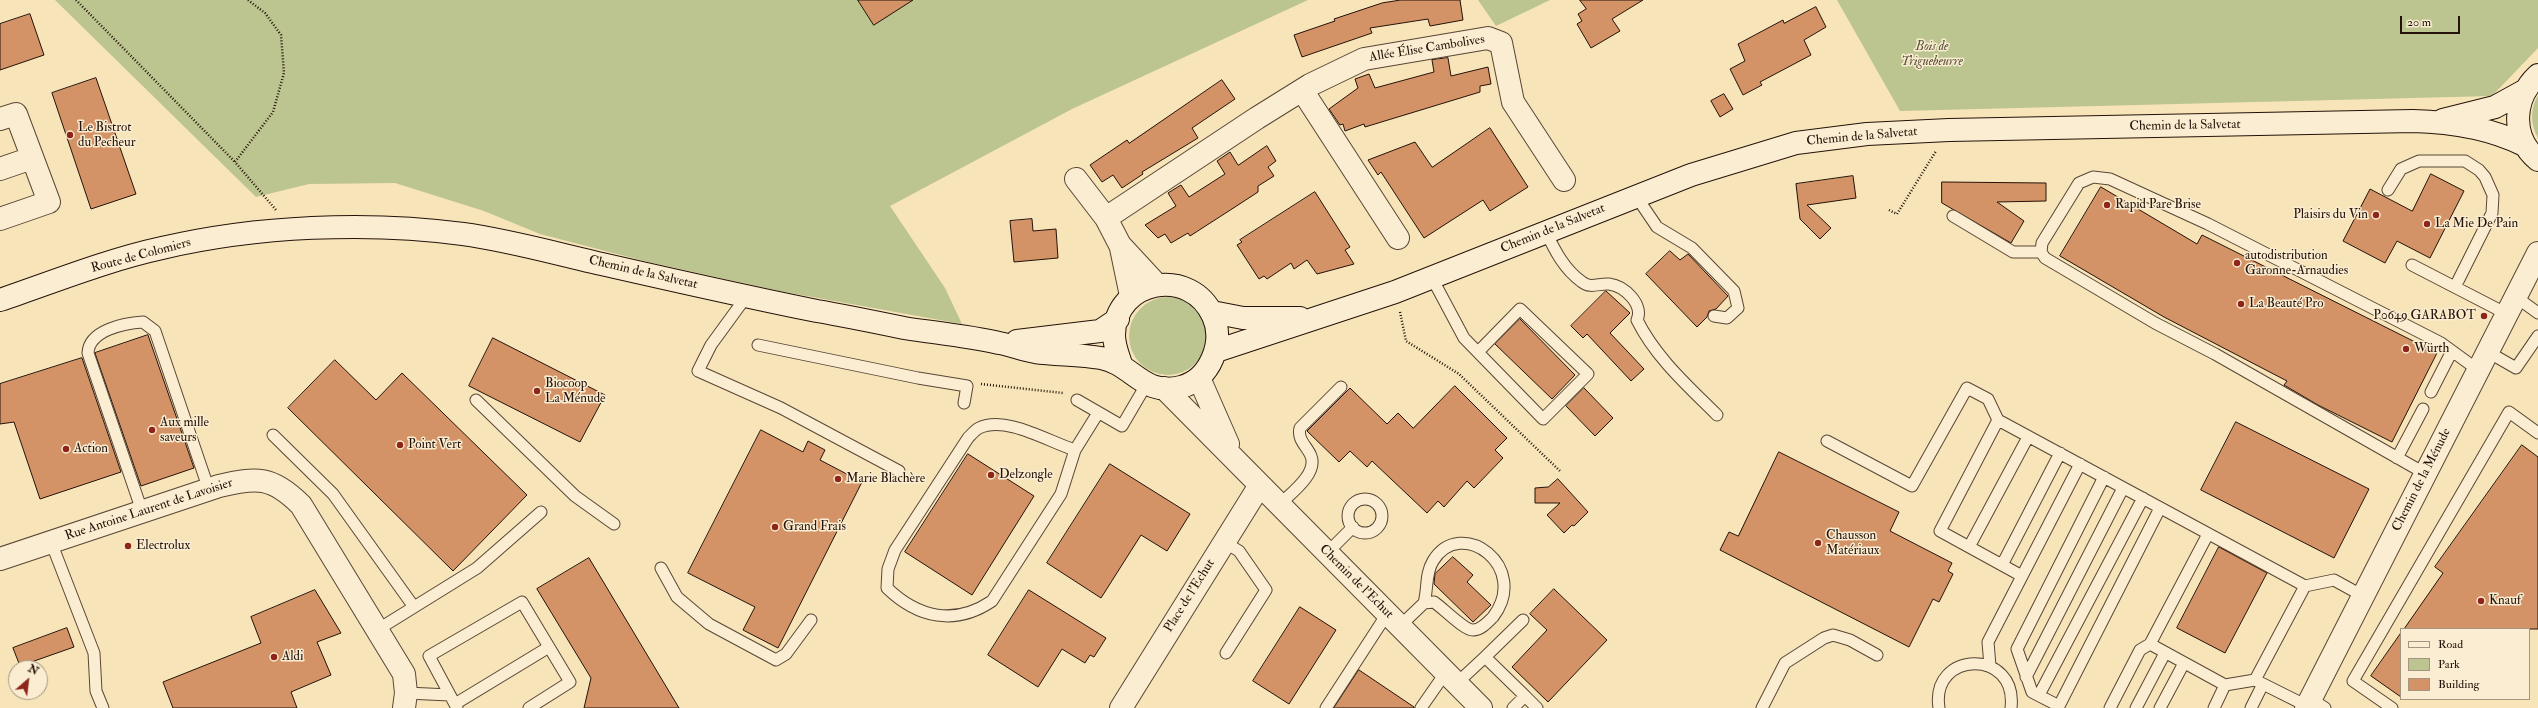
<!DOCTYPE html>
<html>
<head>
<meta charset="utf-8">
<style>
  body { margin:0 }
  #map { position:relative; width:2538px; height:708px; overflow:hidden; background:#f8e4b9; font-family:"IM FELL Double Pica",serif }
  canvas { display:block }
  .legend { position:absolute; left:2400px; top:628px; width:130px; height:72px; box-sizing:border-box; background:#faedd2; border:1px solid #a49582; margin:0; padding:5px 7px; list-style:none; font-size:12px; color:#241209 }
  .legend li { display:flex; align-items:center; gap:8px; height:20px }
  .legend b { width:20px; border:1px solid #a49582 }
  .north { position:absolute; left:8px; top:660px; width:40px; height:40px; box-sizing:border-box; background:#faedd2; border:1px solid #a49582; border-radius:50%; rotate:28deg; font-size:11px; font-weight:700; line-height:16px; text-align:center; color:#241209 }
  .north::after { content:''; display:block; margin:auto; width:14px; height:18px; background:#8f2418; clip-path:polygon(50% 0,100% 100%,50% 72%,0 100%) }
  .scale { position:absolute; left:2400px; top:16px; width:60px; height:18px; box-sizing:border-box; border:2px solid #241209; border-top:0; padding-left:5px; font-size:12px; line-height:14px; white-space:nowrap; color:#241209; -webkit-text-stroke:3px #faedd2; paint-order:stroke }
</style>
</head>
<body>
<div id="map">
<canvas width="2538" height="708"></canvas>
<ul class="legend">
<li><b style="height:5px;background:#faedd2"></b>Road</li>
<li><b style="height:11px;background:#bcc490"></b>Park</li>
<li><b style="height:11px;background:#d39366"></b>Building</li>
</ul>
<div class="north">N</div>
<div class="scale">20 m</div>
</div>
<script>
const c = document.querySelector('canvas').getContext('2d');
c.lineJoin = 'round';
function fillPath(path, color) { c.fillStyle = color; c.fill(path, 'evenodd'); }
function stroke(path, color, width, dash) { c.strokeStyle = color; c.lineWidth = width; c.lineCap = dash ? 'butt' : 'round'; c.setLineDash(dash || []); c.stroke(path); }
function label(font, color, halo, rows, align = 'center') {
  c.font = font + ' "IM FELL Double Pica",serif'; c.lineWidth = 3; c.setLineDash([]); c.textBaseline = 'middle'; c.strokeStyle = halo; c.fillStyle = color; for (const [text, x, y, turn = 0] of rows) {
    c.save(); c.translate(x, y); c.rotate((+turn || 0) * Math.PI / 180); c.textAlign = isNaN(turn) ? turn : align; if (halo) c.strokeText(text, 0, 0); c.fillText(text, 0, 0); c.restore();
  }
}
fillPath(new Path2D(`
  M55,0h1253l-236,109 -182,97 55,82 17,36 -183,-33 -135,-30 -104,-27 -56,-23 -89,-28 -86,1 -53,13z
  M1478,0h72l-54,26z
  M1837,0h701v48l-46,48 -592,15z
  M2538,95v43c-8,-14 -8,-29 0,-43z
  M1129 336a39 39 0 1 1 78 0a39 39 0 1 1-78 0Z`), '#bcc490');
const building = new Path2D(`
  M858,0h55l-39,25z
  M1401,0h59l3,20 -33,6 -2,-7 -58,9 2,5 -70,24 -8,-22 41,-14 -1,-2 48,-16z
  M1580,0h63l-31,19 8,12 -29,17 -14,-24 5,-3 -4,-7 8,-5z
  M1816,7l10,20 -22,13 7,15 -51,27 2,3 -19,10 -13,-26 15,-8 -7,-17 45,-24 1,3z
  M30,14l14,41 -44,15v-46z
  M1448,58l3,18 37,-9 3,17 -11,2v6l-115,35 -1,-3 -19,7 -2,-7 -3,1 -11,-16 29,-21 -3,-9 14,-5 6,14 59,-16 -2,-12z
  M96,78l40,116 -45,15 -39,-116z
  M1222,80l13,19 -43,29 6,10 -56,34 1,2 -21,14 -9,-13 -11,7 -12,-17 37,-25 2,3z
  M1724,94l9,15 -13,8 -9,-16z
  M1490,128l38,59 -38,24 -7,-11 -59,38 -43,-66 -3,3 -10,-15 47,-18 17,25z
  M1267,146l9,15 -8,6 6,9 -16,10v6l-23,15 -45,29 -2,-3 -17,10 -6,-9 -7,4 -13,-13 31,-19 -8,-13 13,-8 8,12 36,-23 -8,-13 13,-9 8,13z
  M2431,174l33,17 -34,67 -33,-17 -12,22 -42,-22 27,-52 42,22z
  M1853,176l3,22 -49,7 24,23 -11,11 -20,-20 -4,-35z
  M1942,182l104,1v18l-49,1 27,19 -13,22 -69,-40z
  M2101,187l96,57 5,-9 235,118 -45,89 -74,-37 -34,-20 3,-4 -123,-64 -104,-61z
  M1315,192l35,55 -5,3 9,14 -37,10 -10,-14 -13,9 -3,-6 -24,16 -3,-3 -5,3 -22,-34 5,-3 -2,-2z
  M1032,219l1,12 23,-2 2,29 -44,4 -4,-41z
  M1670,251l10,9 8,-6 40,42 -12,13 -7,2 -2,6 -10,10 -51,-53z
  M1606,291l24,22 -20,20 34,36 -13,12 -44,-47 -4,4 -12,-12z
  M1520,319l55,56 -23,24 -57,-55z
  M148,335l46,133 -53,18 -46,-133z
  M493,338l112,57 -25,47 -111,-56z
  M82,358l39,114 -81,27 -26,-77 -14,2v-40z
  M335,360l41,40 26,-27 125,122 -74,76 -165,-163z
  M1455,386l52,52 -12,12 8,8 -29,30 -7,-7 -23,26 -6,-6 -11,12 -55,-52 -5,6 -17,-16 -11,11 -32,-31 43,-43 37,36 11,-11 15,15z
  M1584,388l29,30 -18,18 -29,-30z
  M2236,422l133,67 -35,69 -133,-68z
  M761,430l42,22 5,-11 17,9 -5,10 42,22 -84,166 -35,-18 12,-23 -67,-34z
  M2522,445l16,12v172h-134l39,-56 -8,-6z
  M1779,452l120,60 -9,19 62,32 -4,8 5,3 -14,28 -6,-3 -24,48 -189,-97 9,-18 9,4z
  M968,454l66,42 -62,99 -67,-43z
  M1110,464l80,50 -23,37 -26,-16 -40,63 -54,-35z
  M1558,479l30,33 -14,14 -2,-1 -8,8 -17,-18 13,-12h-25v-15l13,-1z
  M2219,547l48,26 -42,80 -48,-25z
  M1453,557l20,18 -6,7 24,23 -18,17 -39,-38 1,-10z
  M589,558l90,150h-95l7,-30 -54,-89z
  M1554,589l53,51 -59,62 -36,-35 35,-37 -17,-16z
  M315,590l26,43 -24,9 14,33 -40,17 6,16h-124l-10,-26 98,-39 -10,-26z
  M1029,590l77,48 -12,19 -4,-2 -5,8 -23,-14 -24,38 -50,-32z
  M1300,607l36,23 -47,74 -36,-23z
  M67,628l7,19 -54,19 -7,-18z
  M2401,633v64l-30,-21z
  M1359,670l55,37v1h-80z`);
fillPath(building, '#d39366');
stroke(building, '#241209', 1);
const lane = new Path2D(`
  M2388,190l13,-21 18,-8h46l14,9 6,7 8,18 -1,18 -37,74
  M1636,196l21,31 35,21 42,43 4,17 -11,10 -13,-2
  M1953,216l60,36h28
  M1546,232c9,19 18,37 36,50 9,7 17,1 27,2 16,2 35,21 28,36 19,38 51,66 80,95
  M2412,265l95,49
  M1432,278l32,60 79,81 45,-45 -68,-65 -42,43
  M746,297l-35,48 -13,26 83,37 118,63
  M2516,297l22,16
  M758,345l160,33 49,8 -3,17
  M2488,352l28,16 22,-32
  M2431,392l21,-41
  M476,400l99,96 39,28
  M1077,400l45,26 24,-41
  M1998,420l-58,111 82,45
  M273,435l60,59 81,113
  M1827,441l85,45 55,-98 21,11 10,21 307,166
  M1075,450c-26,-8 -69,-35 -96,-22 -4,2 -8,7 -11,10l-73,112 -7,19 -1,19c31,30 68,38 105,13l69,-107 14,-44 23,-37
  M2397,458l26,-49
  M2426,474l-211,-120 -60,-31 -110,-65 -4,-6 1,-9 37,-60 14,-6 17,2 98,45 233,119 37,27
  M2104,477l-87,172 15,43 27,14 101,-198
  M1348 516a17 17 0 1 1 34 0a17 17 0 1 1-34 0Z
  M1279,505c11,-11 39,-31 32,-49 -4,-10 -14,-16 -11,-28l41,-41
  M142,511l-54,-158c1,-23 37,-30 55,-31l12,9 54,159
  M2208,534l-58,110 75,41 30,-5
  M51,542l43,111 2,38 7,17
  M1224,542l15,9 27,39 -40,63
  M1969,547l59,-110
  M1327,553l26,-26
  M2002,565l58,-112
  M661,568l16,29 32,27 67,36 10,-6 25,-34
  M1400,626l24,-23 10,-1c9,6 30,28 39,28 8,0 15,-8 20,-13 38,-50 -32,-102 -60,-56 -8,13 -5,28 -9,42
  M377,630l100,-62 64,-56
  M1485,657l38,-37
  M1990,666l-2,-24 92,-178
  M2026,677l97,-189
  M1457,683l28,-26 40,39 -12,12
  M406,693l44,2
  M2039,695l104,-197
  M1525,696l12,12
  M2311,699l14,9
  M455,704l94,-57
  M2307,706l-52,-26 50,-94 29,-6 29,16
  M457,708l-28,-52 93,-54 48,80 -41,26
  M1326,708l61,-94
  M1421,708l25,-36
  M1762,708l23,-45 39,-25 9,-3 17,5 27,15
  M1939,708c-9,-58 79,-60 72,0
  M2110,708l30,-58 10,-6
  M2136,708l29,-55
  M2160,708l24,-45
  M2214,708l11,-23
  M2251,708l12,-24
  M2392,708l-39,-27 156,-269 29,21`);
const street = new Path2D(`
  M1302,90l96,148
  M0,119l16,-5 33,88 -49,17
  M0,169l32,-11
  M1076,179l30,39
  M1121,248l10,48
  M1157,285l-37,-40 -14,-27 151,-100 53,-33 54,-26 124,-21 13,5 12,59 51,78
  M1199,378l29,66
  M1164,388l317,320
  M0,559l219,-73c38,-9 53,-10 82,19l103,169 2,19 -2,15
  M1121,708l139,-223
  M2306,708l232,-455`);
const secondary = new Path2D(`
  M2538,75c-25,23 -28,62 0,85
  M2443,120l52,-13 29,-16
  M0,300c53,-18 107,-40 162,-52 94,-22 206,-27 301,-14 44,6 87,18 130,28 75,17 149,34 224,49 29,5 58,11 87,17 32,5 64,8 95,15 12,2 24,7 36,9 22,3 45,2 66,6 32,6 42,39 80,29 29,-7 44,-45 32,-71 -22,-50 -98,-37 -99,19 0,10 4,20 7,29
  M1212,312l31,6h57
  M1017,341l83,-10 18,-12
  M1216,351l179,-59 296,-117 105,-32 71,-9 82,-4 464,-9c38,1 77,7 111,24`);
stroke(lane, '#594635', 13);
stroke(street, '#594635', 24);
stroke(secondary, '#241209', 24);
stroke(new Path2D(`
  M76,0l159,162
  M248,0l17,13 16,22 3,38 -11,39 -38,50 41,48
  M1889,210l8,4 39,-63
  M1400,312l6,29 53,33 101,97
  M981,384l82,9`), '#241209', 2.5, [1, 2]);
stroke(lane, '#faedd2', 11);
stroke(street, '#faedd2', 22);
stroke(secondary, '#faedd2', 22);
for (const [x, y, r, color] of [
  [70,135,4,"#8f2418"],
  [2107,205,4,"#8f2418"],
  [2376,215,4,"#8f2418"],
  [2427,224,4,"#8f2418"],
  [2237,263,4,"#8f2418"],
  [2241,304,4,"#8f2418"],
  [2484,316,4,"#8f2418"],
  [2406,349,4,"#8f2418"],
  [537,391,4,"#8f2418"],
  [152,430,4,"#8f2418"],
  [400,445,4,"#8f2418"],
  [66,449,4,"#8f2418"],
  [991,475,4,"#8f2418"],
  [838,479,4,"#8f2418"],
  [775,527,4,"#8f2418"],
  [1818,543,4,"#8f2418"],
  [128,546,4,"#8f2418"],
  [2481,601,4,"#8f2418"],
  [274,657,4,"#8f2418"]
]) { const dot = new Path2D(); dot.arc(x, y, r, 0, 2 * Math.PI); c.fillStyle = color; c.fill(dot); stroke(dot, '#faedd2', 1.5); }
label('italic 13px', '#595038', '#faedd2', [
  ["Bois de",1932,47],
  ["Triguebeurre",1932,62]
]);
label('13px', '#241209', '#faedd2', [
  ["Allée Élise Cambolives",1427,49,-9],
  ["Chemin de la Salvetat",2185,126,-1],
  ["Chemin de la Salvetat",1862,137,-5],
  ["Chemin de la Salvetat",1553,229,-22],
  ["Route de Colomiers",141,256,-15],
  ["Chemin de la Salvetat",643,273,13],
  ["Chemin de la Ménude",2422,480,-63],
  ["Rue Antoine Laurent de Lavoisier",149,510,-18],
  ["Chemin de l'Echut",1356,582,45],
  ["Place de l'Echut",1190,596,-58]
]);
label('13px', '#241209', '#faedd2', [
  ["Le Bistrot",78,128],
  ["du Pecheur",78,143],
  ["Rapid Pare Brise",2115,205],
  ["Plaisirs du Vin",2368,215,"right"],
  ["La Mie De Pain",2435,224],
  ["autodistribution",2245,256],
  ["Garonne-Arnaudies",2245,271],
  ["La Beauté Pro",2249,304],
  ["P0649 GARABOT",2476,316,"right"],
  ["Würth",2414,349],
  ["Biocoop",545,384],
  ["La Ménude",545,399],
  ["Aux mille",160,423],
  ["saveurs",160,438],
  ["Point Vert",408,445],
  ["Action",74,449],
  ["Delzongle",999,475],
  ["Marie Blachère",846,479],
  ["Grand Frais",783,527],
  ["Chausson",1826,536],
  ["Matériaux",1826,551],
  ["Electrolux",136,546],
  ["Knauf",2489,601],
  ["Aldi",282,657]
], 'left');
</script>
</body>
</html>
